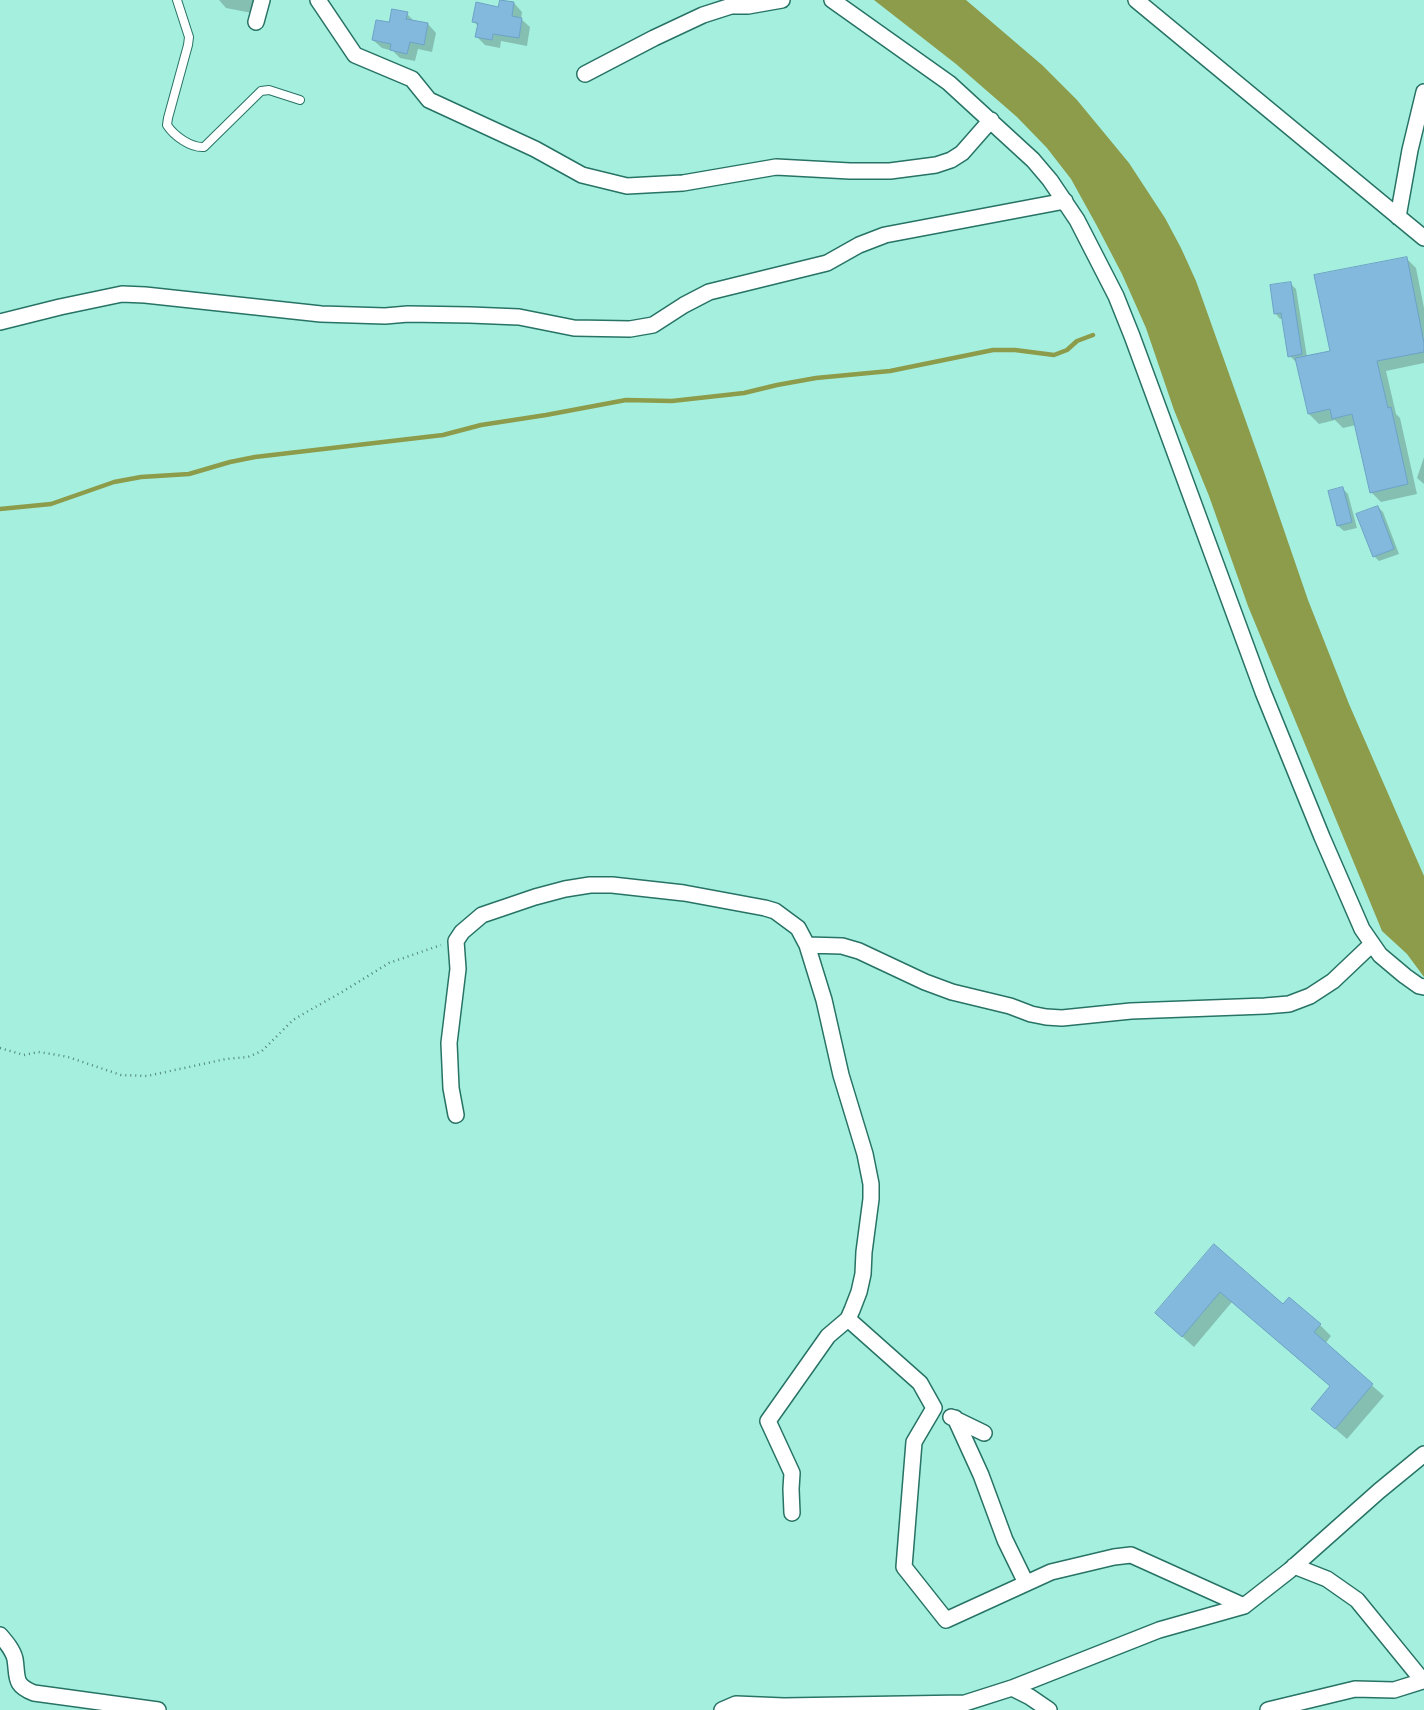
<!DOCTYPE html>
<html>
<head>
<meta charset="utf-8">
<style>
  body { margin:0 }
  canvas { display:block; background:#a5efdf }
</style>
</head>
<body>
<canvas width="1424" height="1710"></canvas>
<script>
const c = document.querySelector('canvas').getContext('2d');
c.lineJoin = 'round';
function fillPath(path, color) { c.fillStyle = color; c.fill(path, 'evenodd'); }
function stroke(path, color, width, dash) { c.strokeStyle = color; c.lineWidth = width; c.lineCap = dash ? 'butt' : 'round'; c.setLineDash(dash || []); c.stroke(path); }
fillPath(new Path2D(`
  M874,0h92l76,65 35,35 52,63 36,55 16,30 15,33 68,191 44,128 41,104 75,172v101l-17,-23 -25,-23 -134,-325 -39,-110 -35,-86 -28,-82 -24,-54 -25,-48 -26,-47 -24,-31 -30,-31 -61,-53z`), '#8c9c4a');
fillPath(new Path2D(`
  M219,0h40l-2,14 -31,-6z
  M514,3l8,9 -1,7 9,8 -3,19 -26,-5 -1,7 -15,-3 -8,-8 2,-10 -5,-5 25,-14z
  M407,14l8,8 13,2 8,9 -4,19 -14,-3 -3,12 -15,-3 -7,-7 -11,-3 -9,-8 17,-16z
  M1406,258l10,10 8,40v55l-38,8 10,43 4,4 17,76 -36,8 -10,-10 -15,-67 -13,3 -8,-8 -16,4 -10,-10 -12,-53h-2l-5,-5 -7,-38 -3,1 -5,-6 16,-29 5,5 11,68 24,-5z
  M1424,457v27l-7,-6z
  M1343,489l5,5 9,34 -13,3 -6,-5 -9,-34z
  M1378,507l5,5 16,42 -20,7 -5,-5z
  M1214,1246l69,60 37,19 11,11 -6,8 59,52 -37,43 -35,-30 19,-22 -99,-85 -38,45 -26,-23z`), '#0003');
stroke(new Path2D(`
  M0,509l51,-5 63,-22 27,-5 48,-3 41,-12 25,-5 188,-22 38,-10 65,-10 80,-15 46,1 72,-8 33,-8 39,-7 74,-7 103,-21h22l39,5 13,-5 10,-9 16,-6`), '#8c9c4a', 4.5);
const building = new Path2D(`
  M500,0l14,2 -2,14 10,2 -3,20 -26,-4 -1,6 -17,-3 3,-14 -6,-1 4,-20 22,5z
  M392,9l16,3 -2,7 22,4 -4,22 -14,-3 -3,12 -17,-4 1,-6 -19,-4 4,-20 13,2z
  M1407,257l17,86v9l-47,9 11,47 3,-1 17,77 -38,9 -18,-79 -20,5 -2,-10 -22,5 -13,-56 35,-7 -16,-76z
  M1291,282l11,72 -14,3 -7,-44 -7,1 -4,-29z
  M1343,487l9,35 -15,4 -9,-35z
  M1378,506l16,43 -21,8 -17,-43z
  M1214,1244l69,60 6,-7 32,27 -7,8 59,52 -38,45 -24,-20 19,-23 -110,-94 -38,45 -27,-24z`);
fillPath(building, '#83b9dd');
stroke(building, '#6da2c6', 1);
const lane = new Path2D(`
  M177,0l12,37 -1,8 -20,73 -1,7c7,11 24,23 37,22l57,-56 8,-1 31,10`);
const street = new Path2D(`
  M318,0l37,55 57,24 17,21 106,49 47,26 45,11 56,-3 93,-16 74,4h40l46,-6 15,-5 11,-7 29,-33
  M832,0l117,83 84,77 17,20 27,40 39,76 16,40 131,356 59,145 40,92 18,26 25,21 14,10 5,1
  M1136,0l288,238
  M256,22l6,-22
  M585,74l69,-36 49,-23 28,-9h17l34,-6
  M1398,217l12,-67 14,-58
  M0,322l60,-15 62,-13 23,1 176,19 64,2 23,-2 62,1 49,2 55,11 56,1 23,-4 31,-20 25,-13 118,-29 32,-18 26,-10 180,-34
  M807,945l35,1 17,5 66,31 27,10 58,14 21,8 15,3 16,1 69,-7 134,-5 24,-2 21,-8 23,-15 39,-37
  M456,1115l-5,-27 -2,-45 9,-74 -2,-28 6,-9 20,-17 53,-18 30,-8 25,-4h22l72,8 81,15 10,3 23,17 9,17 17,55 17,75 24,79 6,30v15l-7,53 -1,22 -4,18 -7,18 -4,9 -20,17 -60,85 24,52 -1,16 1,24
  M848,1319l72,64 14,25 -20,34 -10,125 42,53 105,-48 63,-15 17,-2 113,51
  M951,1417l33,16
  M955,1418l26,57 24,65 21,43
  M0,1635c6,7 13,15 15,24 3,18 -2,26 19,34l124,17
  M1012,1688l18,9 19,13
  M722,1710l14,-6 48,2 181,-3 47,-15 147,-58 85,-24 46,-36 89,-79 45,-37
  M1268,1710l87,-21 39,1 29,-9 -66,-81 -30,-21 -33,-13`);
stroke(lane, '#277365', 10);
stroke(street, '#277365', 18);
stroke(new Path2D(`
  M0,1048l24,7 14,-3 14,2 16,3 53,18 26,1 79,-17 22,-2 14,-6 31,-31 17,-10 32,-18 47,-29 52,-18`), '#53877c', 2.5, [1, 4]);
stroke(lane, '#fff', 8);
stroke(street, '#fff', 15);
</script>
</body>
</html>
